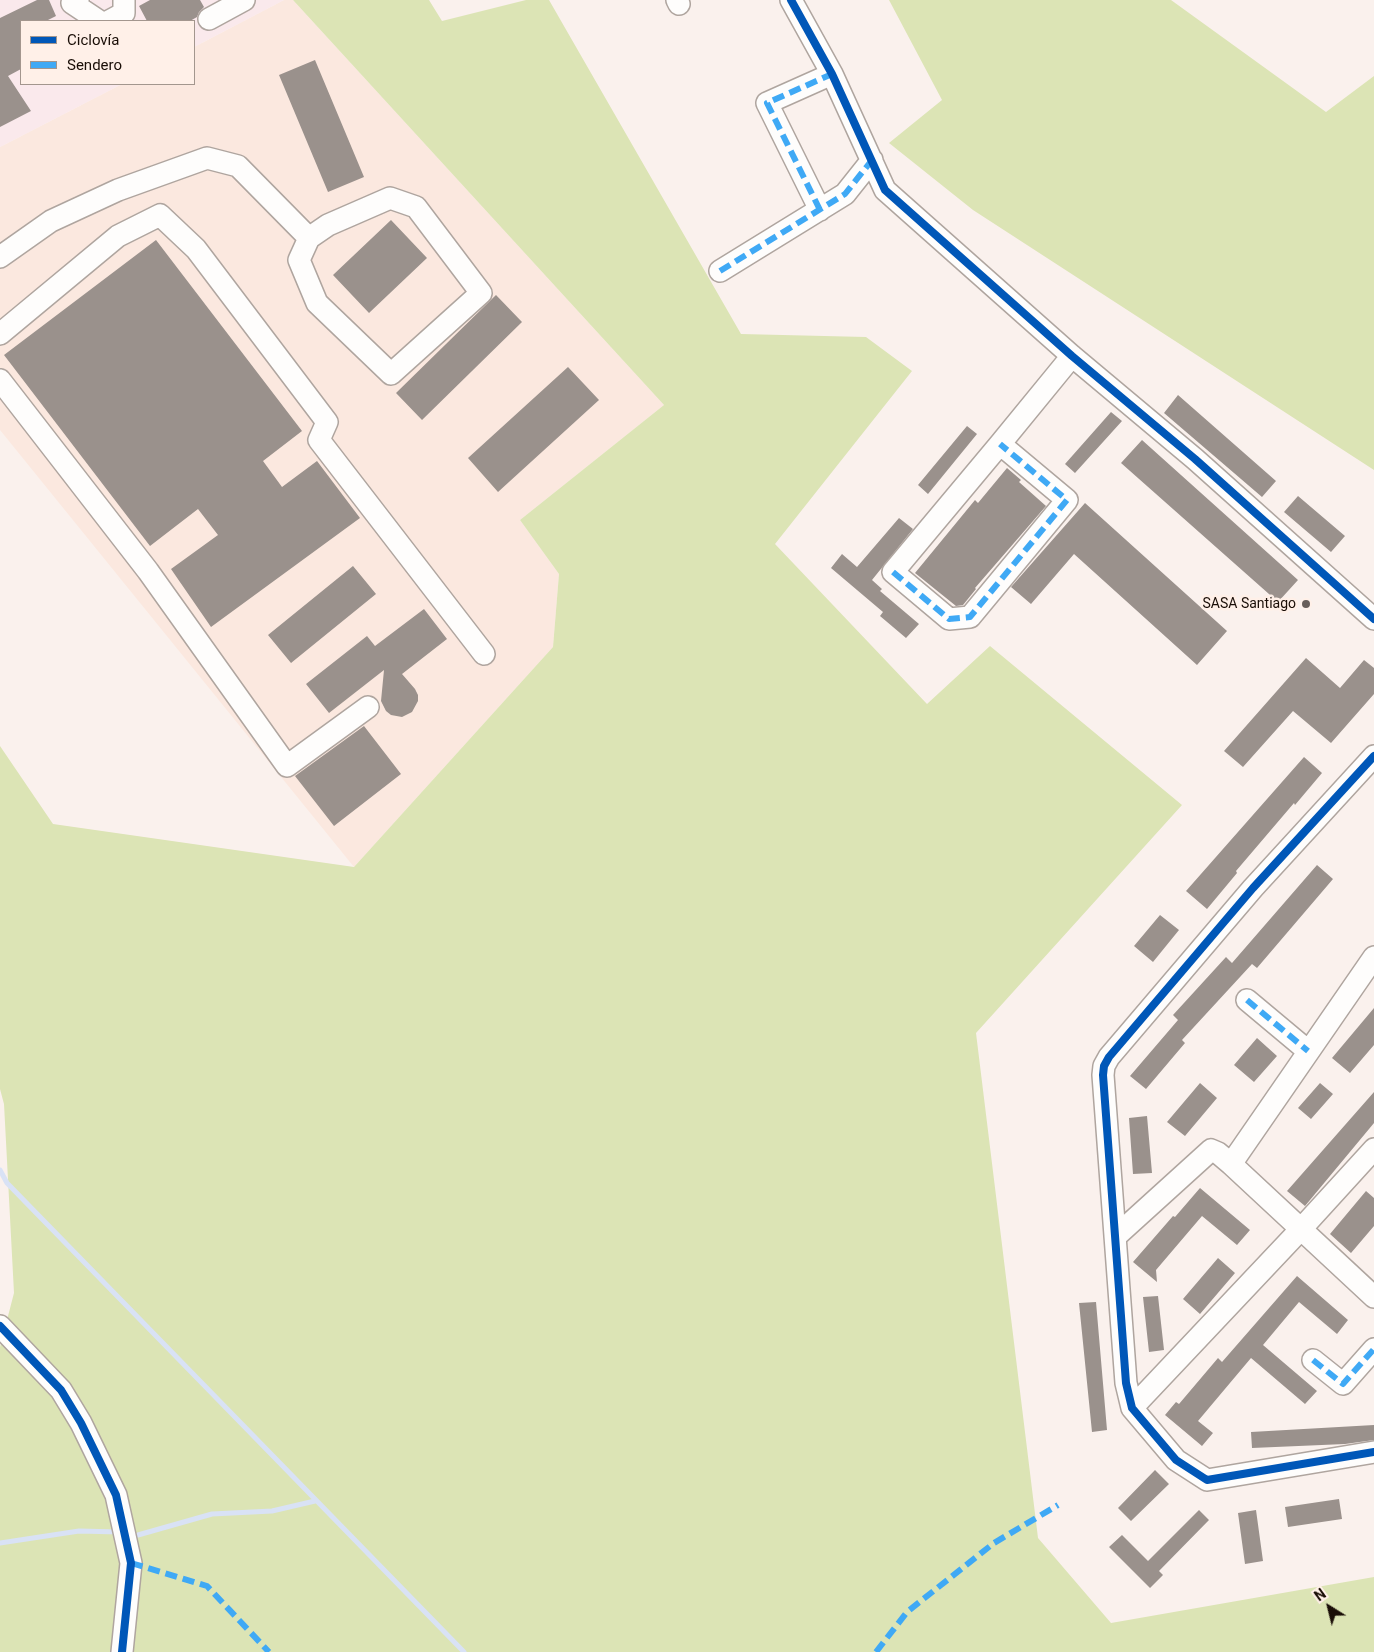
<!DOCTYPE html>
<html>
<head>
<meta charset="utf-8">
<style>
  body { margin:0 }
  #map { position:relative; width:1374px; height:1652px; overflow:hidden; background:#faf1ed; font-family:Roboto,sans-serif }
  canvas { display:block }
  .legend { position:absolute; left:20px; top:20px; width:175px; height:65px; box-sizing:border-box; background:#fff0e8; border:1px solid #a3968e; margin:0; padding:6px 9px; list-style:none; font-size:15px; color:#1a0e07 }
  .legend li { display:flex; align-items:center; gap:10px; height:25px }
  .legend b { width:25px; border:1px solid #a3968e }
  .north { position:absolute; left:1304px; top:1582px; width:50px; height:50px; -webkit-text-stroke:4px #fff0e8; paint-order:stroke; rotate:324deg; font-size:14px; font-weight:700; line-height:20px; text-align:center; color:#1a0e07 }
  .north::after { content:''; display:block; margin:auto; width:18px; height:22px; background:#1a0e07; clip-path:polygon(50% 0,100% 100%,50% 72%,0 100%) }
</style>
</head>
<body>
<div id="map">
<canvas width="1374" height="1652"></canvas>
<ul class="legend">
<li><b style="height:6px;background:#0057b8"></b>Ciclovía</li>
<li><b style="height:6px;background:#3fa9f5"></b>Sendero</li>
</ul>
<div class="north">N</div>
</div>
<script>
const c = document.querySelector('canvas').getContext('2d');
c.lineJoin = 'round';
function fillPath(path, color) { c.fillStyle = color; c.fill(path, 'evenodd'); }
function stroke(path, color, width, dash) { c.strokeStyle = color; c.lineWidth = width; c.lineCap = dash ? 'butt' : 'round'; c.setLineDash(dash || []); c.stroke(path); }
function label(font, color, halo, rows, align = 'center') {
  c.font = font + ' Roboto,sans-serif'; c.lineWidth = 5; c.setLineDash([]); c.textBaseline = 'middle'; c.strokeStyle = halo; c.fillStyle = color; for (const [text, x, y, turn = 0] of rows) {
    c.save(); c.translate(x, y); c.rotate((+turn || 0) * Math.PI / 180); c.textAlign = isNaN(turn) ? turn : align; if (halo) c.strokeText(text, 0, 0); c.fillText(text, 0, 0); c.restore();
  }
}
fillPath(new Path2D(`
  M284,0h9l371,405 -144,115 39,54 -6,73 -199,220 -354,-437v-283l122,-63h72v-37z`), '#fbe8df');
fillPath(new Path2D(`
  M0,0h284l-90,47v-26h-173v63h101l-122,63z`), '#fae9ec');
fillPath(new Path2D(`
  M293,0h136l13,21 84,-21h23l192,334 125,3 46,34 -137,173 152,160 63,-58 192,159 -206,228 62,505 73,85 263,-46v75h-1374v-305l14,-54 -10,-189 -4,-15v-343l53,78 301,43 199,-220 6,-73 -39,-54 144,-115z
  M889,0h282l155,112 48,-36v394l-401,-260 -84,-67 53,-43z`), '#dce4b5');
stroke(new Path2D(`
  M0,1170l7,13 457,469
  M138,1535l74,-21 60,-3 43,-10
  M0,1543l79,-12 40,1`), '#d9e2f5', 5);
fillPath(new Path2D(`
  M37,0h12l7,16 -10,5h-25v48l-13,7 23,35 -31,16v-109z
  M150,0h50l4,7 -5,5 -2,5 -7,4h-43l-8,-15z
  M315,60l49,117 -36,15 -49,-117z
  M391,220l36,38 -58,55 -36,-38z
  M156,240l146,191 -39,30 19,26 35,-26 43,57 -149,109 -40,-58 47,-34 -20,-26 -48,37 -146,-191z
  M496,295l26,27 -100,98 -26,-27z
  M568,367l31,33 -101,92 -30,-34z
  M1178,395l98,86 -14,16 -98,-84z
  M1111,412l11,9 -47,52 -10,-9z
  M967,426l10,8 -49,60 -10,-9z
  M1142,440l156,140 -20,22 -157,-139z
  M1007,468l14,12 -2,2 27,24 -71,82 1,1 -13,16 -7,1 -41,-33 60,-73 3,3z
  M1298,496l47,40 -14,16 -47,-40z
  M1085,503l142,128 -30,34 -123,-111 -43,50 -20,-17z
  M899,518l14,11 -41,51 10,9 -2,2 39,33 -13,14 -26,-22 3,-4 -52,-44 11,-14 15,13z
  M353,566l23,28 -85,69 -23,-28z
  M424,609l23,30 -45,35 13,15 3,6v6l-6,11 -10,5 -11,-2 -5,-4 -5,-10 3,-31 -55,43 -23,-29 61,-48 8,10z
  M1306,658l34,30 24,-28 10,8v26l-43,49 -38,-32 -50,56 -19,-16z
  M364,726l37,48 -67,52 -39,-50z
  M1304,757l18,16 -27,32 -1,-2 -58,68 1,2 -30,36 -21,-18z
  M1317,865l16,14 -76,89 -5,-4 -70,76 3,3 -39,46 -16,-13 48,-56 -5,-5 53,-58 6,6z
  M1160,915l19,15 -26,32 -19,-16z
  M1374,1008v37l-24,28 -18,-15z
  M1257,1038l20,18 -23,26 -20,-17z
  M1200,1083l17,15 -32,38 -18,-14z
  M1320,1083l13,11 -22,25 -13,-11z
  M1374,1092v31l-69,83 -18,-15z
  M1147,1116l5,57 -19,1 -4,-56z
  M1200,1188l50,42 -13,15 -35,-29 -46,54 1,12 -24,-20 40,-46 2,1z
  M1366,1191l8,7v28l-23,27 -21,-19z
  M1218,1258l17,15 -35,41 -17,-15z
  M1297,1276l51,44 -11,14 -38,-32 -36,43 54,46 -12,13 -54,-46 -53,63 15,12 -11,13 -37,-31 11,-13 3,2 39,-46 4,4z
  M1158,1296l6,54 -15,2 -6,-55z
  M1096,1302l11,128 -15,2 -13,-129z
  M1374,1425v15l-29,4 -93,4 -1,-16z
  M1155,1470l14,14 -38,37 -13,-13z
  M1339,1499l3,20 -54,8 -3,-20z
  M1199,1510l10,10 -50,51 4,4 -13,13 -41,-41 13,-12 26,26z
  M1256,1510l7,51 -18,3 -7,-51z`), '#9a918c');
const minor = new Path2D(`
  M78,0l-6,3 27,18
  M677,0l2,4
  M791,0l41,74 53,116 187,166 123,103 179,160
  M209,19l35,-19
  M109,21l15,-8v-13
  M390,198l26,9 65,86 -90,81 -74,-71 -18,-43 10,-22 19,-13z
  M820,210l-53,-107 65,-29
  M0,257l51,-36 67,-31 89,-32 31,8 71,72
  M720,271l125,-77 27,-34
  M0,334l118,-98 42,-21 36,34 131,173 -8,18 165,214
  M0,380l148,191 139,195 81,-59
  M1000,444l67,56 -97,117 -21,2 -56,-47 107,-128 72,-88
  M1374,756l-121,132 -144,169 -5,9 -1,9 23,308 6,25 44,52 31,20 167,-28
  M1247,1000l61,51
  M1231,1164l143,-207
  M1115,1237l96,-87 7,3 13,11 143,133
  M0,1326l61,64 20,33 35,72 15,68 -9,89
  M1313,1360l30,24 31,-35
  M1132,1408l169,-179 73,-80`);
stroke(minor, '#afa59f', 24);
stroke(minor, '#fefdfc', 21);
stroke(new Path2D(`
  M820,210l-53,-107 65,-29
  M720,271l125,-77 27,-34
  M893,572l56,47 21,-2 97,-117 -67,-56
  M1247,1000l61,51
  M1313,1360l30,24 31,-35
  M131,1563l76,23 62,66
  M876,1652l31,-40 87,-69 64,-38`), '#3fa9f5', 6, [12, 6]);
stroke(new Path2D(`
  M791,0l41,74 53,116 187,166 123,103 179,160
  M1374,756l-121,132 -144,169 -5,9 -1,9 23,308 6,25 44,52 31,20 167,-28
  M0,1326l61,64 20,33 35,72 15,68 -9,89`), '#0057b8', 8);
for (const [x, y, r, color] of [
  [1306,604,5,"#685d58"]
]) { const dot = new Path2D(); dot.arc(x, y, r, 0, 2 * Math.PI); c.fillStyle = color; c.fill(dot); stroke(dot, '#fff0e8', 2); }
label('14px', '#1a0e07', '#fff0e8', [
  ["SASA Santiago",1296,604]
], 'right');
</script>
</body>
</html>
